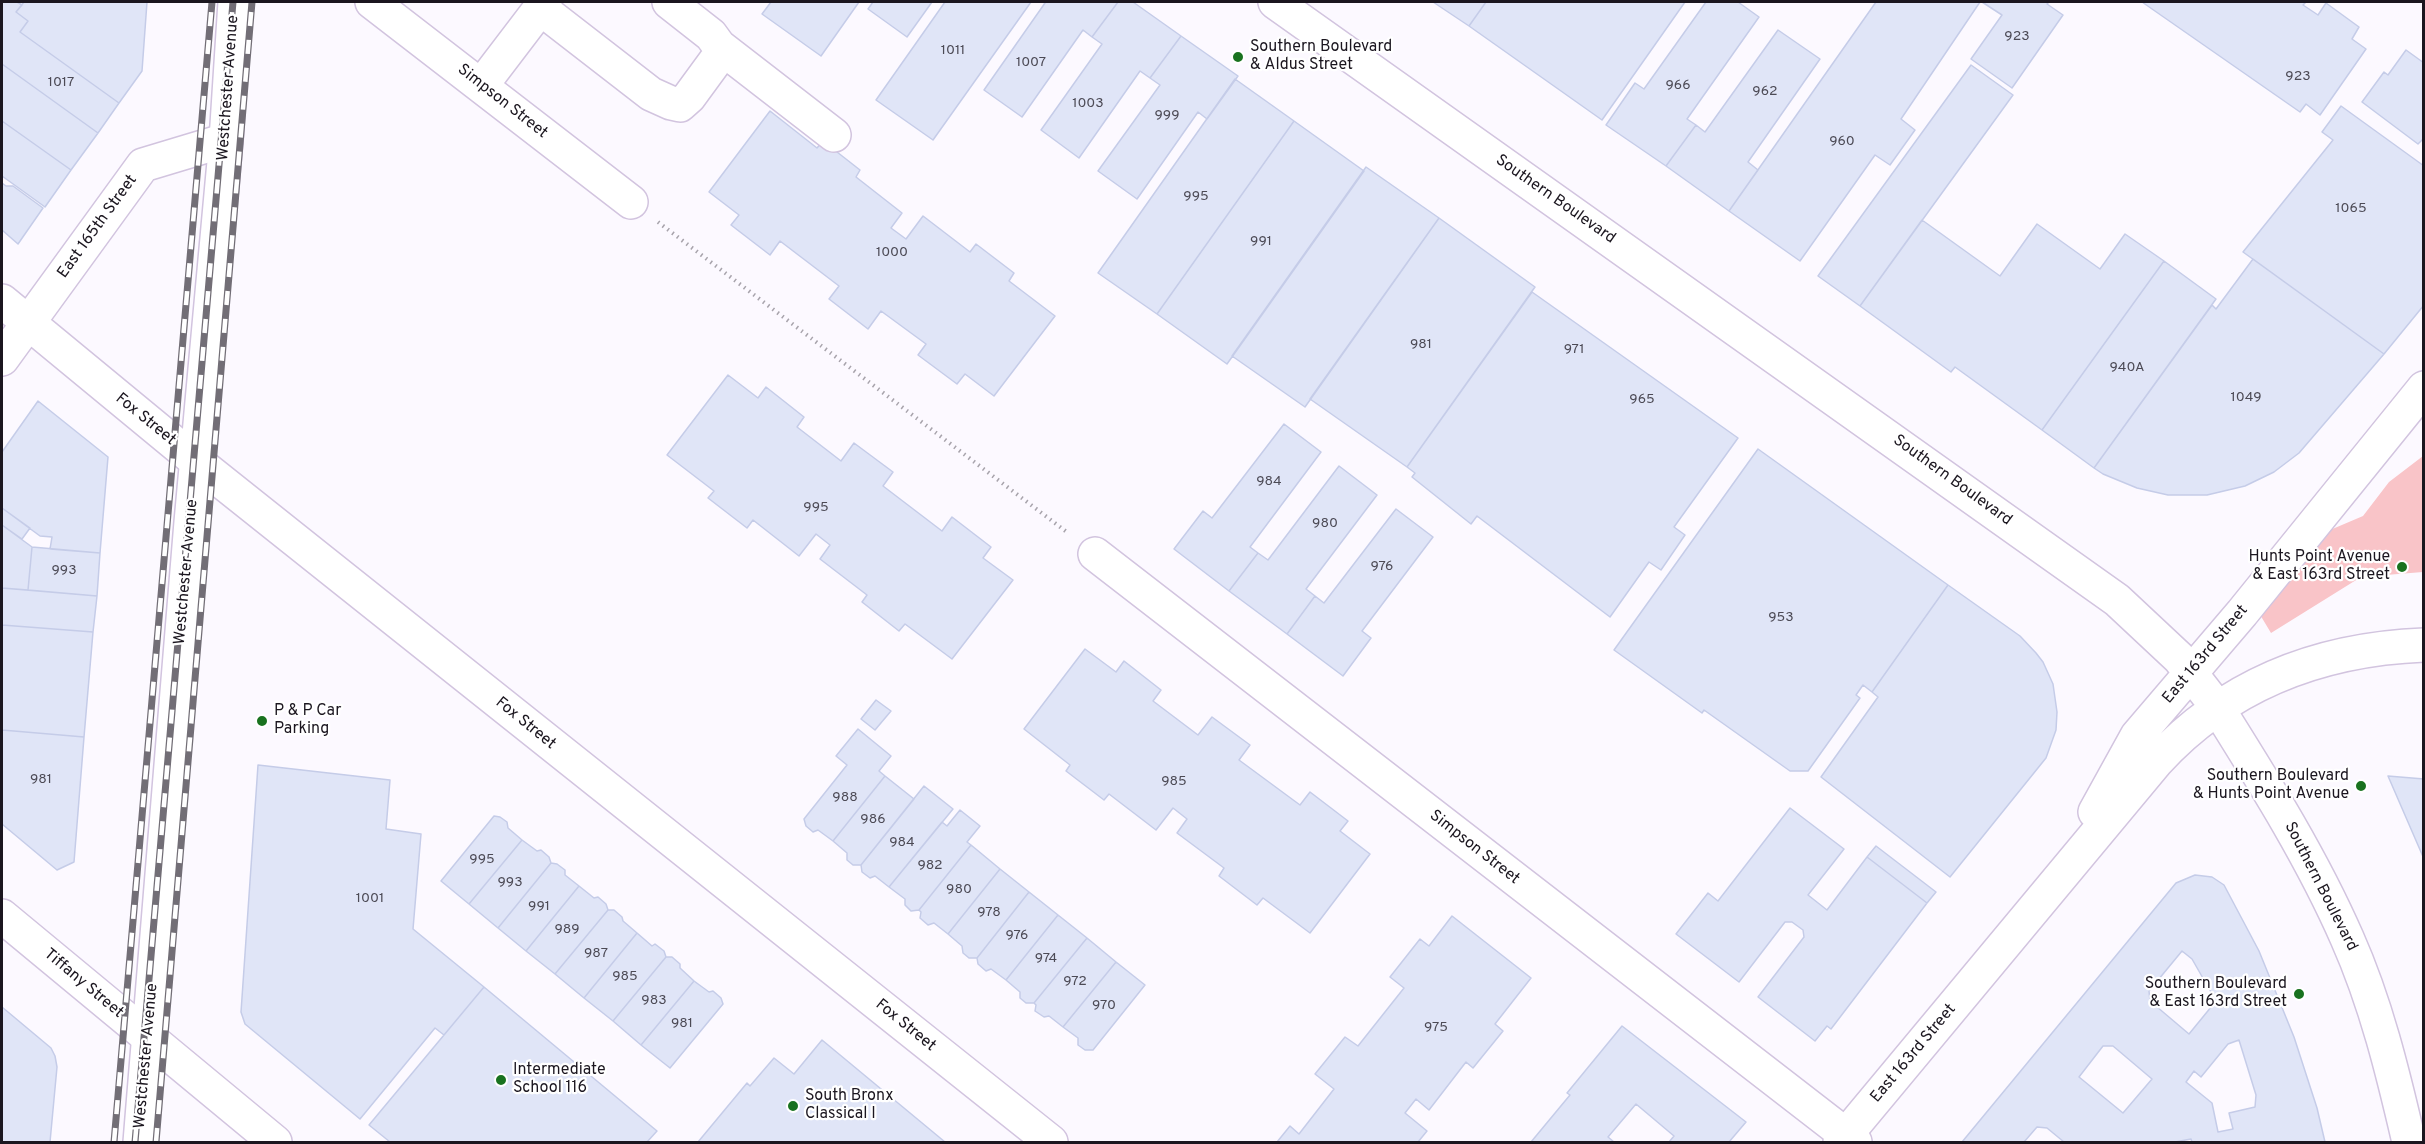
<!DOCTYPE html>
<html>
<head>
<meta charset="utf-8">
<style>
  body { margin:0 }
  #map { position:relative; width:2425px; height:1144px; overflow:hidden; background:#fcf9ff; font-family:Overpass,sans-serif }
  canvas { display:block }
  .frame { position:absolute; inset:0; border:3px solid #1b161f; pointer-events:none }
</style>
</head>
<body>
<div id="map">
<canvas width="2425" height="1144"></canvas>
<div class="frame"></div>
</div>
<script>
const c = document.querySelector('canvas').getContext('2d');
c.lineJoin = 'round';
function fillPath(path, color) { c.fillStyle = color; c.fill(path, 'evenodd'); }
function stroke(path, color, width, dash) { c.strokeStyle = color; c.lineWidth = width; c.lineCap = dash ? 'butt' : 'round'; c.setLineDash(dash || []); c.stroke(path); }
function label(font, color, halo, rows, align = 'center') {
  c.font = font + ' Overpass,sans-serif'; c.lineWidth = 4.5; c.setLineDash([]); c.textBaseline = 'middle'; c.strokeStyle = halo; c.fillStyle = color; for (const [text, x, y, turn = 0] of rows) {
    c.save(); c.translate(x, y); c.rotate((+turn || 0) * Math.PI / 180); c.textAlign = isNaN(turn) ? turn : align; if (halo) c.strokeText(text, 0, 0); c.fillText(text, 0, 0); c.restore();
  }
}
fillPath(new Path2D(`
  M2423,456v116l-62,5 -90,56 -12,-20 57,-77 47,-20 26,-34z`), '#f9c4c8');
const building = new Path2D(`
  M2,2h15l5,3 -6,7 12,9 -8,11 99,71 -21,30 -96,-69z
  M24,2h123l-5,69 -23,32 -99,-71 8,-11 -12,-9z
  M771,2h88l-38,54 -59,-42z
  M873,2h59l-25,35 -39,-28z
  M945,2h86l-98,138 -57,-40z
  M1043,2h75l-26,35 -9,-7 -61,87 -38,-27 61,-87z
  M1118,2h15l48,34 -31,42 -10,-7 -61,87 -38,-28 61,-86 -10,-7z
  M1433,2h53l-17,24z
  M1486,2h199l-83,118 -133,-94z
  M1706,2h32l21,15 -72,102 9,6 -30,41 -60,-41 29,-42 9,6z
  M1876,2h104l-79,117 14,11 -25,35 -15,-10 -75,106 -71,-50z
  M1982,2h67l-2,2 16,11 -51,73 -41,-29 31,-44z
  M2142,2h164l-3,3 15,10 8,-12 33,24 -7,12 14,10 -46,66 -14,-11 -6,8z
  M1778,30l42,29 -72,103 10,8 -29,41 -63,-45 30,-41 9,7z
  M1181,36l57,40 -31,43 -9,-7 -61,87 -39,-28 62,-86 -10,-7z
  M2406,50l18,13v75l-6,6 -56,-42 22,-30 4,3z
  M2,64l96,69 -27,37 -69,-49z
  M1971,65l42,30 -153,211 -42,-30z
  M1235,79l59,42 -137,193 -59,-41z
  M2341,106l83,60v139l-40,49 -141,-102 90,-112 -11,-8z
  M770,111l47,37 6,-7 37,29 -4,7 46,36 -11,15 15,11 17,-23 47,36 6,-8 38,29 -5,8 46,35 -61,80 -29,-22 -8,10 -39,-29 8,-11 -45,-33 -13,18 -39,-30 10,-13 -59,-45 -10,14 -39,-30 8,-10 -30,-23z
  M2,121l69,49 -26,37 -43,-31z
  M1294,121l70,50 -137,193 -70,-50z
  M1366,167l73,51 -134,189 -73,-51z
  M2,183l4,3h7l30,22 -25,36 -16,-14z
  M1439,218l96,69 -128,180 -97,-68z
  M1922,220l78,56 37,-52 63,45 25,-35 39,27 -122,169 -87,-63 -4,5 -91,-66z
  M2253,259l131,95 -85,99 -25,19 -29,14 -38,9h-39l-31,-7 -34,-14 -9,-6 118,-163 4,4z
  M2164,261l52,38 -122,169 -52,-38z
  M1532,292l206,146 -64,89 11,8 -24,35 -12,-8 -39,55 -133,-101 -6,8 -59,-47 3,-4 -8,-6z
  M728,375l30,23 8,-11 38,30 -7,10 44,34 13,-18 39,29 -10,14 59,45 10,-14 39,30 -8,11 30,22 -61,79 -47,-35 -6,7 -37,-29 5,-7 -47,-36 10,-14 -14,-11 -17,22 -46,-36 -6,8 -39,-30 6,-7 -47,-36z
  M38,401l70,56 -8,96 -50,-4 2,-12 -12,-1 -38,-28v-56z
  M1284,424l37,28 -71,95 8,6 -29,38 -55,-42 29,-38 9,7z
  M1758,449l190,136 -76,107 -9,-7 -7,10 4,3 -52,73h-18l-86,-61 -2,3 -88,-63z
  M1339,466l38,29 -71,94 9,7 -28,38 -58,-43 29,-38 10,7z
  M2,508l28,20 -8,11 -20,-14z
  M1396,509l37,28 -71,94 9,7 -28,38 -56,-42 28,-38 9,7z
  M2,525l30,22 -4,43 -26,-2z
  M32,547l68,6 -3,43 -69,-6z
  M1948,585l72,51 16,17 7,9 10,22 4,28 -1,18 -10,28 -96,119 -129,-100 57,-80 -6,-5z
  M2,588l95,8 -4,36 -91,-7z
  M2,625l91,7 -9,105 -82,-7z
  M1085,649l31,23 8,-11 37,29 -8,11 45,34 14,-18 38,28 -11,15 61,45 10,-13 38,29 -8,10 30,23 -60,79 -47,-35 -6,7 -38,-29 5,-8 -47,-35 10,-14 -14,-11 -17,22 -47,-36 -5,6 -38,-29 4,-6 -46,-36z
  M876,700l15,11 -16,19 -14,-11z
  M858,729l33,27 -12,15 6,5 -52,65 -15,-11 -5,2 -7,-6 -2,-7 43,-54 -11,-9z
  M2,730l82,7 -10,125 -17,8 -55,-46z
  M258,765l132,15 -4,49 35,5 -8,95 71,58 -40,48 -9,-7 -75,91 -115,-95 -4,-12z
  M885,776l29,23 -53,66h-8l-6,-5v-7l-14,-12z
  M2388,776l36,3v80z
  M924,786l29,23 -64,78 -14,-11 -5,2 -8,-6 -1,-7z
  M1790,808l54,41 -36,46 19,15 40,-53 60,46 -96,126 -4,-3 -12,15 -57,-44 46,-60 -1,-7 -11,-8h-7l-46,60 -63,-48 32,-41 10,8z
  M960,810l20,16 -13,16 4,3 -52,65 -8,1 -6,-6v-6l-16,-12 53,-65 5,4z
  M494,816l6,1 7,5 1,6 14,12 -53,64 -28,-23z
  M522,840l15,11 4,-1 8,7 2,6 -53,65 -29,-24z
  M971,845l29,24 -52,65 -14,-11 -6,2 -8,-7 1,-6 -2,-2z
  M1876,846l60,46 -9,11 -60,-46z
  M551,863l6,1 8,6v5l14,11 -53,65 -28,-23z
  M1000,869l29,23 -52,66h-8l-6,-5 -1,-7 -14,-12z
  M2195,875l17,2 12,8 35,66 35,86 23,71 8,34h-133l-1,-3 -16,3h-111l-17,-14 -10,-1 -13,15h-62l214,-259zM2182,951l10,8 24,42 -27,33 -39,-33 -1,-10zM2239,1040l17,55 -1,12 -26,6 4,16 -15,3 -6,-29 -26,-21 8,-11 7,6 27,-33zM2103,1046h10l39,33 -29,34 -44,-36z
  M579,886l15,12 4,-1 8,7 2,6 -53,64 -29,-23z
  M1029,892l29,23 -52,65 -15,-11 -5,2 -8,-7 -1,-6z
  M608,910h6l8,7 1,4 14,12 -53,65 -29,-24z
  M1058,915l29,23 -53,65h-8l-6,-5v-6l-14,-12z
  M1452,916l79,62 -36,46 8,7 -30,37 -7,-6 -37,48 -13,-11 -11,14 22,18 -9,11h-141l13,-16 9,8 35,-45 -19,-15 30,-37 13,9 46,-58 -14,-11 30,-38 9,7z
  M637,933l15,13 3,-2 9,7 2,6 -53,64 -29,-23z
  M1087,938l29,24 -53,65 -14,-11 -5,1 -9,-6 1,-6 -2,-2z
  M666,957h6l8,7v4l14,13 -53,64 -28,-24z
  M1116,962l29,23 -52,65h-8l-7,-5v-7l-15,-11z
  M694,981l15,11 4,-1 8,7 2,6 -53,64 -29,-23z
  M484,987l173,144 -10,11h-257l-21,-17z
  M2,1007l49,41 4,8 2,11 -7,75h-48z
  M1622,1026l124,96 -17,20h-60l5,-6 -38,-32 -28,33 6,5h-83l39,-47 -3,-2z
  M822,1040l123,102h-247l49,-59 3,3 24,-28 20,16z`);
fillPath(building, '#e0e5f7');
stroke(building, '#c5cce8', 1.5);
const minor = new Path2D(`
  M372,2l259,200
  M669,2l42,33 8,11 115,89
  M540,8l111,86 20,9 9,2 9,-8 30,-41v-10
  M481,86l64,-84
  M2,301l194,160 855,681
  M2,359l141,-194 83,-25
  M1095,554l760,588
  M2217,707c47,75 94,149 130,231 29,65 46,135 62,204
  M2,916l273,226`);
const major = new Path2D(`
  M1275,2l842,598 62,58 38,49
  M2095,812l42,-76 105,-123 182,-225
  M140,1142l51,-620 35,-382 9,-138
  M1840,1142l317,-381c71,-77 163,-112 267,-116`);
stroke(minor, '#d2c4df', 36);
stroke(major, '#d2c4df', 36);
stroke(new Path2D(`
  M658,222l410,311`), '#a8a4ac', 4, [1.5, 4.5]);
stroke(minor, '#fff', 33);
stroke(major, '#fff', 33);
const rail = new Path2D(`
  M114,1142l98,-1140
  M135,1142l98,-1140
  M156,1142l96,-1140`);
stroke(rail, '#726e76', 7);
stroke(rail, '#fff', 4.5, [14]);
for (const [x, y, r, color] of [
  [1238,57,6,"#19721f"],
  [2402,567,6,"#19721f"],
  [262,721,6,"#19721f"],
  [2361,786,6,"#19721f"],
  [2299,994,6,"#19721f"],
  [501,1080,6,"#19721f"],
  [793,1106,6,"#19721f"]
]) { const dot = new Path2D(); dot.arc(x, y, r, 0, 2 * Math.PI); c.fillStyle = color; c.fill(dot); stroke(dot, '#fff', 2); }
label('14px', '#4c4a55', null, [
  ["923",2017,37],
  ["1011",953,51],
  ["1007",1031,63],
  ["923",2298,77],
  ["1017",61,83],
  ["966",1678,86],
  ["962",1765,92],
  ["1003",1088,104],
  ["999",1167,116],
  ["960",1842,142],
  ["995",1196,197],
  ["1065",2351,209],
  ["991",1261,242],
  ["1000",892,253],
  ["981",1421,345],
  ["971",1574,350],
  ["940A",2127,368],
  ["1049",2246,398],
  ["965",1642,400],
  ["984",1269,482],
  ["995",816,508],
  ["980",1325,524],
  ["976",1382,567],
  ["993",64,571],
  ["953",1781,618],
  ["981",41,780],
  ["985",1174,782],
  ["988",845,798],
  ["986",873,820],
  ["984",902,843],
  ["995",482,860],
  ["982",930,866],
  ["993",510,883],
  ["980",959,890],
  ["1001",370,899],
  ["991",539,907],
  ["978",989,913],
  ["989",567,930],
  ["976",1017,936],
  ["987",596,954],
  ["974",1046,959],
  ["985",625,977],
  ["972",1075,982],
  ["983",654,1001],
  ["970",1104,1006],
  ["981",682,1024],
  ["975",1436,1028]
]);
label('16px', '#1b161f', '#fff', [
  ["Southern Boulevard",1250,48],
  ["& Aldus Street",1250,66],
  ["Hunts Point Avenue",2390,558,"right"],
  ["& East 163rd Street",2390,576,"right"],
  ["P & P Car",274,712],
  ["Parking",274,730],
  ["Southern Boulevard",2349,777,"right"],
  ["& Hunts Point Avenue",2349,795,"right"],
  ["Southern Boulevard",2287,985,"right"],
  ["& East 163rd Street",2287,1003,"right"],
  ["Intermediate",513,1071],
  ["School 116",513,1089],
  ["South Bronx",805,1097],
  ["Classical I",805,1115]
], 'left');
label('16px', '#1b161f', '#fff', [
  ["Westchester Avenue",229,88,-86],
  ["Simpson Street",502,102,38],
  ["Southern Boulevard",1555,200,35],
  ["East 165th Street",98,227,-54],
  ["Fox Street",145,420,39],
  ["Southern Boulevard",1952,481,36],
  ["Westchester Avenue",187,572,-85],
  ["East 163rd Street",2206,655,-50],
  ["Fox Street",525,724,39],
  ["Simpson Street",1474,848,38],
  ["Southern Boulevard",2320,887,63],
  ["Tiffany Street",83,984,40],
  ["Fox Street",905,1026,39],
  ["East 163rd Street",1914,1054,-50],
  ["Westchester Avenue",147,1056,-85]
]);
</script>
</body>
</html>
